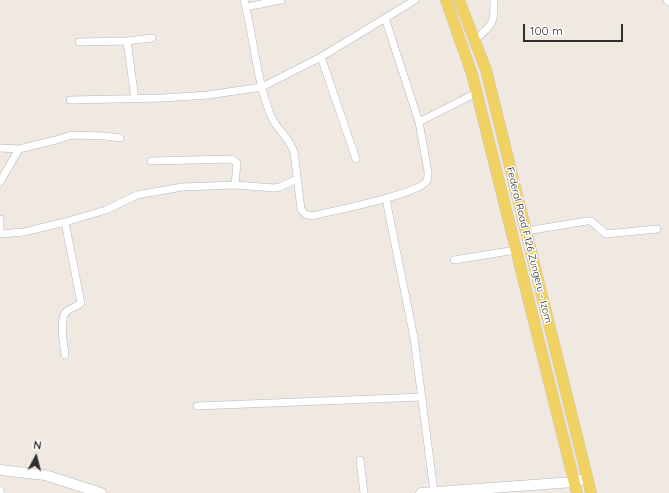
<!DOCTYPE html>
<html>
<head>
<meta charset="utf-8">
<style>
  body { margin:0 }
  #map { position:relative; width:669px; height:493px; overflow:hidden; background:#efe9e1; font-family:Quicksand,sans-serif }
  canvas { display:block }
  .north { position:absolute; left:16px; top:437px; width:40px; height:40px; -webkit-text-stroke:3px #fff; paint-order:stroke; rotate:7deg; font-size:11px; font-weight:700; line-height:16px; text-align:center; color:#2e2e2e }
  .north::after { content:''; display:block; margin:auto; width:14px; height:18px; background:#2e2e2e; clip-path:polygon(50% 0,100% 100%,50% 72%,0 100%) }
  .scale { position:absolute; left:523px; top:24px; width:100px; height:18px; box-sizing:border-box; border:2px solid #2e2e2e; border-top:0; padding-left:5px; font-size:12px; line-height:14px; white-space:nowrap; color:#2e2e2e; -webkit-text-stroke:3px #fff; paint-order:stroke }
</style>
</head>
<body>
<div id="map">
<canvas width="669" height="493"></canvas>
<div class="north">N</div>
<div class="scale">100 m</div>
</div>
<script>
const c = document.querySelector('canvas').getContext('2d');
c.lineJoin = 'round';
function stroke(path, color, width, dash) { c.strokeStyle = color; c.lineWidth = width; c.lineCap = dash ? 'butt' : 'round'; c.setLineDash(dash || []); c.stroke(path); }
function label(font, color, halo, rows, align = 'center') {
  c.font = font + ' Quicksand,sans-serif'; c.lineWidth = 3; c.setLineDash([]); c.textBaseline = 'middle'; c.strokeStyle = halo; c.fillStyle = color; for (const [text, x, y, turn = 0] of rows) {
    c.save(); c.translate(x, y); c.rotate((+turn || 0) * Math.PI / 180); c.textAlign = isNaN(turn) ? turn : align; if (halo) c.strokeText(text, 0, 0); c.fillText(text, 0, 0); c.restore();
  }
}
const street = new Path2D(`
  M244,0c10,38 12,79 27,116 6,14 18,21 23,36l7,57c3,5 5,6 11,7 20,-5 105,-21 115,-35 1,-3 1,-6 1,-9l-9,-50 -34,-104
  M667,0l2,2
  M246,7l35,-7
  M475,40c18,-17 19,-14 19,-40
  M127,41l8,58
  M79,42l48,-1 25,-3
  M321,57l35,102
  M70,100l93,-2 45,-3 54,-8 59,-30 94,-57
  M419,122l57,-29
  M0,148l19,1 37,-9 16,-5 33,1 15,2
  M151,161l80,-2 6,4 -2,22
  M0,182l19,-33
  M386,199l28,139 20,154
  M0,219v15
  M526,231l61,-10h4l15,13 51,-5
  M0,234l24,-2 41,-10 41,-12 31,-15 45,-8 53,-2 39,3 6,-1 17,-8
  M454,260l62,-10
  M65,355c-1,-11 -7,-37 2,-44 4,-3 9,-4 14,-8l-16,-81
  M197,406l225,-9
  M360,460l4,33
  M0,490l1,3`);
const secondary = new Path2D(`
  M0,470l45,5 56,18
  M421,493l153,-11 13,-4`);
const primary = new Path2D(`
  M446,0l26,74 105,419
  M459,0l27,70 105,423`);
stroke(street, '#b4b7c1', 8);
stroke(secondary, '#b4b7c1', 11);
stroke(primary, '#c9c9c9', 12);
stroke(street, '#fff', 7);
stroke(secondary, '#fff', 10);
stroke(primary, '#f2d163', 11);
label('10px', '#2e2e2e', '#fff', [
  ["Federal Road F.126 Zungeru - Izom",529,245,76]
]);
</script>
</body>
</html>
